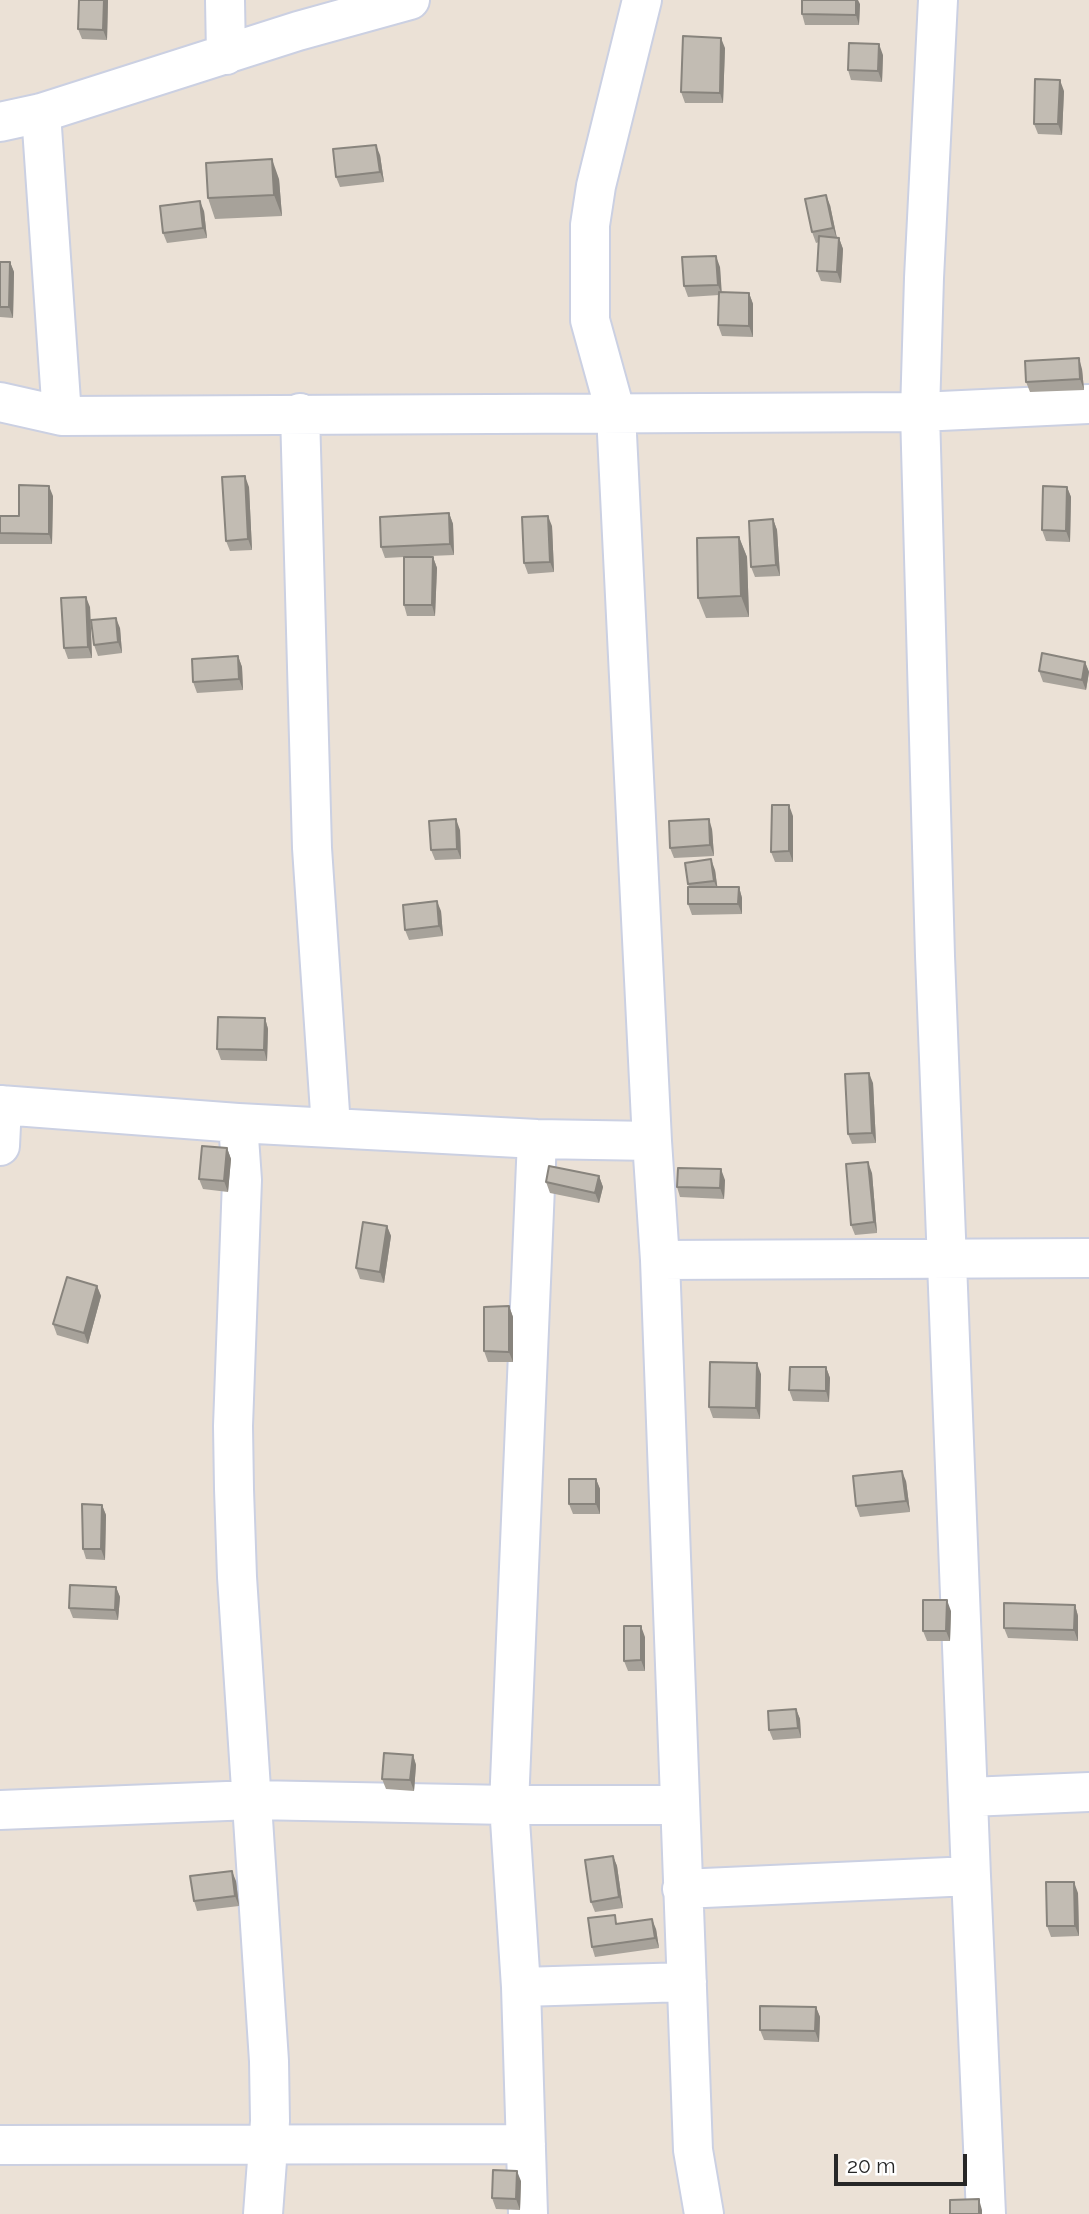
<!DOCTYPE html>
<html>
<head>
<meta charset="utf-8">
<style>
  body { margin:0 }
  #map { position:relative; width:1089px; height:2214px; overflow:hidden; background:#ebe1d6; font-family:Raleway,sans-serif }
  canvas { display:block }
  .scale { position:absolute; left:834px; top:2154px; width:133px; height:32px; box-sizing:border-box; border:4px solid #272727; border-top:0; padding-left:9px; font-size:21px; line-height:24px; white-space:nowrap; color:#272727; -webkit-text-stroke:5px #fff; paint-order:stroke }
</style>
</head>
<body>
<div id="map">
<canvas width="1089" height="2214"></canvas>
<div class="scale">20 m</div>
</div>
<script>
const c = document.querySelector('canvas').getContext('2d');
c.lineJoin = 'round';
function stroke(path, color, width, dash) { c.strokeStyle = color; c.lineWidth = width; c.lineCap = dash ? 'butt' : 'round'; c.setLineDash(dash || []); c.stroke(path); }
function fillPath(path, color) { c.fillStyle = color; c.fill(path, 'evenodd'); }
const minor = new Path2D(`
  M225,0l1,55
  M642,0l-46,186 -6,39v95l26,94 36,727 8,119 33,890 11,64
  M938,0l-14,278 -4,134 15,544 36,920 15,338
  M41,113l21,303
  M0,122l41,-9 257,-82 112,-31
  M0,402l62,14 858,-4 169,-8
  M300,413l12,435 19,279
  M0,1105l238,18 299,16 115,2
  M238,1123l4,57 -9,246 1,63 3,88 32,484 1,60 -7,93
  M0,1146l2,-41
  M660,1260l429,-2
  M969,1797l120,-5
  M0,1810l252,-10 257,5h170
  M682,1889l289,-13
  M521,1987l166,-5
  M0,2145l526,-1
  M528,2214l-7,-227 -12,-182 28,-666`);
stroke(minor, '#cbd0e2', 42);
stroke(minor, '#fff', 38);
fillPath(new Path2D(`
  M79,0h29l-1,40 -25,-1 -4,-10z
  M860,4l-1,21h-54l-3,-11z
  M725,48l-2,55h-38l-4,-11z
  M883,55l-1,27 -31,-2 -3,-10z
  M1064,91l-2,44 -24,-1 -4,-10z
  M380,155l4,27 -44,5 -4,-10z
  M279,179l3,37 -67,3 -7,-21z
  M830,205l7,33h2l4,11 -2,34 -20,-2 -4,-10 2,-29 -3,1 -4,-11z
  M204,211l3,27 -40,5 -4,-10z
  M0,262h10l4,10 -1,46 -13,-1z
  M720,267l1,25 28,1 4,11v33l-31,-1 -4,-11 1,-30 -31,2 -4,-11z
  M1082,369l2,21 -54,2 -4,-10z
  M249,487l3,63 -22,1 -4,-10z
  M1067,487l4,10 -1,45 -24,-1 -4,-11z
  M53,496l-1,48h-52v-28h19z
  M449,513l4,11 1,31 -49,2h28l4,11 -2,48h-28l-3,-11v-48l-19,1 -4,-11z
  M773,519l4,11 3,46 -25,1 -4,-10z
  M552,526l2,46 -26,2 -4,-11z
  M739,537l8,20 2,60 -43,1 -8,-20z
  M90,607l2,51 -24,1 -4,-11z
  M120,628l2,25 -24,3 -4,-11z
  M238,656l4,11 1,23 -46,3 -4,-11z
  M1085,662l4,10 -3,18 -43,-8 -4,-11z
  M793,816v46h-18l-4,-10z
  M712,829l2,27 -40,2 -4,-10z
  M460,830l1,29 -26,1 -4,-10z
  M715,870l2,17h22l3,11v16l-50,1 -4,-11 1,-17 -1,-3z
  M441,911l2,25 -34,4 -4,-10z
  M265,1018l3,11 -1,32 -46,-1 -4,-11z
  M873,1083l3,60 -24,1 -4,-10z
  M227,1148l4,11 -3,33 -25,-3 -4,-10z
  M872,1173l5,60 -22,2 -4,-10z
  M599,1176l4,11 -4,16 -49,-10 -4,-11z
  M725,1180l-1,19 -44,-2 -3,-10z
  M387,1226l4,10 -7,47 -24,-4 -4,-11z
  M97,1286l4,10 -13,48 -31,-9 -4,-11z
  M509,1306l4,11v45h-25l-4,-11z
  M826,1367l4,11 -1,24 -36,-1 -4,-11z
  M761,1374l-1,45 -47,-1 -4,-11z
  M596,1479l4,10v25h-27l-4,-10z
  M906,1481l4,31 -50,5 -4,-11z
  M102,1505l4,10 -1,45 -19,-1 -3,-10z
  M116,1587l4,10 -2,23 -45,-2 -4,-10z
  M1075,1605l3,11v25l-70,-3 -4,-10z
  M951,1611l-1,30h-23l-4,-10z
  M645,1637v34h-17l-4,-10z
  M796,1709l4,10 1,19 -28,2 -4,-10z
  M413,1755l3,10 -2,26 -28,-2 -4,-10z
  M613,1856l4,10 6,42 -28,4 -4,-10z
  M236,1881l3,25 -42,5 -3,-10z
  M1078,1893l1,43 -28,1 -4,-11z
  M618,1923l38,6 3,19 -64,9 -3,-10z
  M816,2007l4,10 -1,25 -55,-2 -4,-10z
  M521,2181l-1,29 -24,-1 -4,-11z`), '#a7a29a');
fillPath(new Path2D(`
  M104,0h4l-1,40 -4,-10z
  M856,0h2l2,4 -1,21 -3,-10z
  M721,38l4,10 -2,55 -3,-10z
  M879,44l4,11 -1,27 -4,-11z
  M1060,80l4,11 -2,44 -4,-11z
  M376,145l4,10 4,27 -4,-10z
  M272,159l7,20 3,37 -8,-21z
  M826,195l4,10 7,34 -4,-11z
  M200,201l4,10 3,27 -4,-10z
  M839,238l4,11 -2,34 -4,-11z
  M716,256l4,11 2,28 -4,-10z
  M10,262l4,10 -1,46 -4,-11z
  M749,293l4,11v33l-4,-11z
  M1079,358l3,11 2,21 -4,-11z
  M245,476l4,11 3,63 -4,-11z
  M49,486l4,10 -1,48 -3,-10z
  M1067,487l4,10 -1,45 -4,-11z
  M449,513l4,11 1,31 -4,-11z
  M548,516l4,10 2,46 -4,-10z
  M773,519l4,11 3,46 -4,-11z
  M739,537l8,20 2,60 -8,-21z
  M433,557l4,11 -2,48 -3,-11z
  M86,597l4,10 2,51 -4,-11z
  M116,618l4,10 2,25 -4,-11z
  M238,656l4,11 1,23 -4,-11z
  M1085,662l4,10 -3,18 -4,-10z
  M789,805l4,11v46l-4,-11z
  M456,819l4,11 1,29 -4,-10z
  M709,819l3,10 2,27 -4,-11z
  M711,859l4,11 3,21 -4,-10z
  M739,887l3,11v16l-4,-10z
  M437,901l4,10 2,25 -4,-10z
  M265,1018l3,11 -1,32 -3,-11z
  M869,1073l4,10 3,60 -4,-10z
  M227,1148l4,11 -3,33 -4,-11z
  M868,1162l4,11 5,60 -3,-11z
  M721,1169l4,11 -1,19 -4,-11z
  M599,1176l4,11 -4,16 -4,-10z
  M387,1226l4,10 -7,47 -4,-11z
  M97,1286l4,10 -13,48 -4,-11z
  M509,1306l4,11v45l-4,-10z
  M757,1363l4,11 -1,45 -4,-11z
  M826,1367l4,11 -1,24 -3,-11z
  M902,1471l4,10 4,31 -4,-11z
  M596,1479l4,10v25l-4,-10z
  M102,1505l4,10 -1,45 -4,-11z
  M116,1587l4,10 -2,23 -3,-10z
  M947,1600l4,11 -1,30 -4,-10z
  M1075,1605l3,11v25l-4,-11z
  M641,1626l4,11v34l-4,-11z
  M796,1709l4,10 1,19 -3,-10z
  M413,1755l3,10 -2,26 -4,-11z
  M613,1856l4,10 6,42 -4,-11z
  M232,1871l4,10 3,25 -4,-10z
  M1074,1882l4,11 1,43 -4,-10z
  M652,1919l4,10 3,19 -4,-10z
  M816,2007l4,10 -1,25 -4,-11z
  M517,2171l4,10 -1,29 -4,-11z
  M979,2199l3,11v4h-3z`), '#88847d');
const building = new Path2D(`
  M79,0h25l-1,30 -25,-1z
  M802,0h54v15l-54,-1z
  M683,36l38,2 -1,55 -39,-1z
  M849,43l30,1 -1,27 -30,-1z
  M1035,79l25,1 -2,44h-24z
  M376,145l4,27 -44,5 -3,-28z
  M272,159l2,36 -66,3 -2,-35z
  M826,195l7,33 -21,4 -7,-33z
  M200,201l3,27 -40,5 -3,-27z
  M819,236l20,2 -2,34 -20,-1z
  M716,256l2,29 -34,1 -2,-29z
  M0,262h10l-1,45h-9z
  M719,292l30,1v33l-31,-1z
  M1079,358l1,21 -54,3 -1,-21z
  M245,476l3,63 -22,2 -4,-64z
  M19,485l30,1v48l-49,-1v-17h19z
  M1043,486l24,1 -1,44 -24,-1z
  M449,513l1,31 -69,3 -1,-30z
  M548,516l2,46 -26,1 -2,-46z
  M773,519l3,46 -25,2 -2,-46z
  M739,537l2,59 -43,2 -1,-60z
  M404,557h29l-1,48h-28z
  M86,597l2,50 -24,1 -3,-50z
  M116,618l2,24 -24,3 -3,-25z
  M1042,653l43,9 -3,18 -43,-9z
  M238,656l1,23 -46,3 -1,-23z
  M772,805h17v46l-18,1z
  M456,819l1,30 -26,1 -2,-29z
  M709,819l1,26 -40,3 -1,-27z
  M711,859l3,22 -26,3 -3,-21z
  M688,887h51l-1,17h-50z
  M437,901l2,25 -34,4 -2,-25z
  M218,1017l47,1 -1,32 -47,-1z
  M869,1073l3,60 -24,1 -3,-60z
  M202,1146l25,2 -3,33 -25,-2z
  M868,1162l6,60 -23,3 -5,-61z
  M549,1166l50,10 -4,17 -49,-11z
  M678,1168l43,1 -1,19 -43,-1z
  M363,1222l24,4 -7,46 -24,-4z
  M67,1277l30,9 -13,47 -31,-9z
  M509,1306v46l-25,-1v-44z
  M710,1362l47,1 -1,45 -47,-1z
  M790,1367h36v24l-37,-1z
  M902,1471l4,30 -50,5 -3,-30z
  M569,1479h27v25h-27z
  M82,1504l20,1 -1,44h-18z
  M70,1585l46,2 -1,23 -46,-2z
  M923,1600h24l-1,31h-23z
  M1004,1603l71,2 -1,25 -70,-2z
  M624,1626h17v34l-17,1z
  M796,1709l2,19 -29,2 -1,-19z
  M384,1753l29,2 -3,25 -28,-1z
  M613,1856l6,41 -28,5 -6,-42z
  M232,1871l3,25 -41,5 -4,-25z
  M1046,1882h28l1,44h-28z
  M615,1915l1,9 36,-5 3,19 -63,9 -4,-29z
  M760,2006l56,1 -1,24 -55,-1z
  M493,2170l24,1 -1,28 -24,-1z
  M979,2199v15h-29v-14z`);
fillPath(building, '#c2bcb3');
stroke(building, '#88847d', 2);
</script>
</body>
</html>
